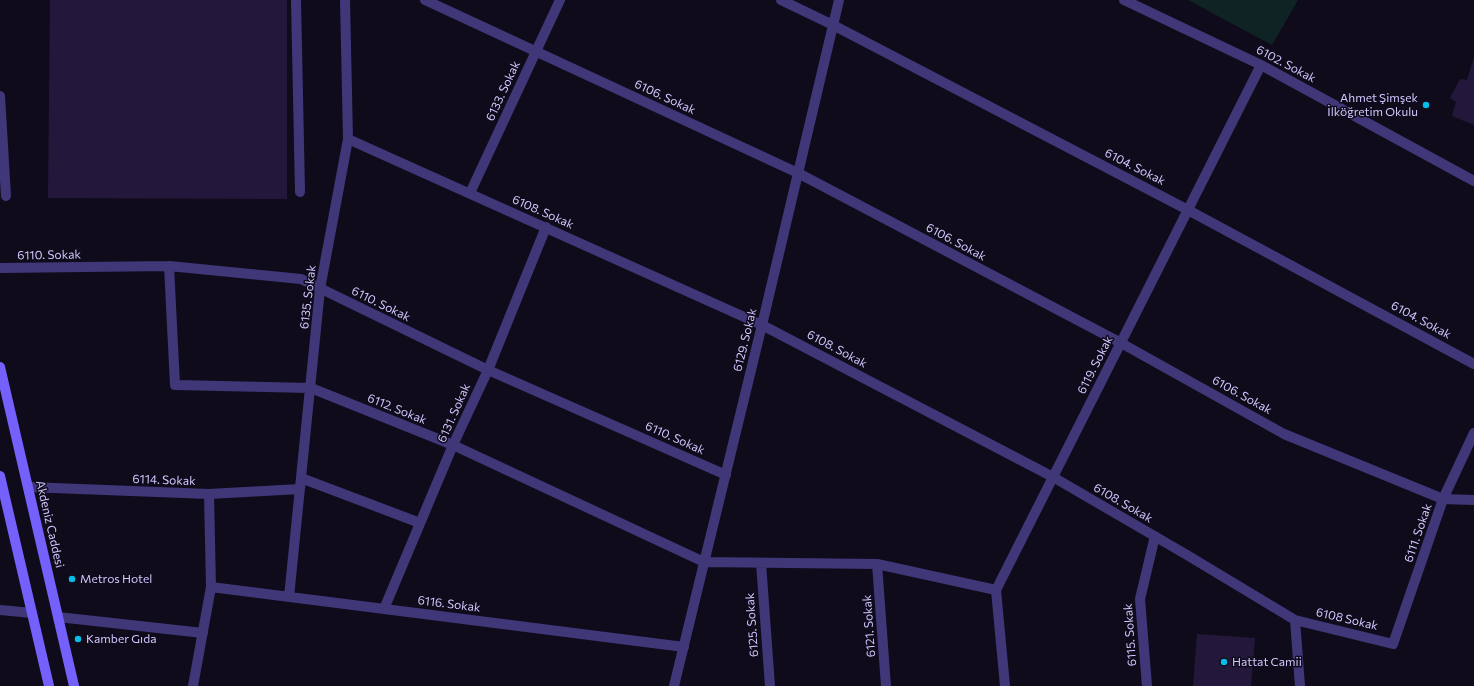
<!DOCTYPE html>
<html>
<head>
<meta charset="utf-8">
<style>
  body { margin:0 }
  canvas { display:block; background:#0f0b1b }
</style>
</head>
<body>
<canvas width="1474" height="686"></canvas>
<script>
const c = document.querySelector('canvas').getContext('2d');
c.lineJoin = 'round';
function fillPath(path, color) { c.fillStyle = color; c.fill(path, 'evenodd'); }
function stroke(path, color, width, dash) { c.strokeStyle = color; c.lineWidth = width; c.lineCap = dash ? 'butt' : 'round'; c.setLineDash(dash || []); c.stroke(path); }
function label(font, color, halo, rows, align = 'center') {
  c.font = font + ' Commissioner,sans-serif'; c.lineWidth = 3; c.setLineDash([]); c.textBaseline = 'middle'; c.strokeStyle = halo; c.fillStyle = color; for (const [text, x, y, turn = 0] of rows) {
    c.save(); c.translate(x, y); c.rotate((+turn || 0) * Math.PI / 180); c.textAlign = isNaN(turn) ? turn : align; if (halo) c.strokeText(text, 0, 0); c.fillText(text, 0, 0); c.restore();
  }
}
fillPath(new Path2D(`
  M1188,0h110l-26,45z`), '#0f2325');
fillPath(new Path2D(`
  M50,0h237v199l-239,-1z
  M1474,57v68l-22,-9 4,-14 -6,-4 10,-19 7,1z
  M1197,634l58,4 -4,48h-58z`), '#23183b');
stroke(new Path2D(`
  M296,0l4,192
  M0,96l6,100`), '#403779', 10);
stroke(new Path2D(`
  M425,0l373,173 323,170 163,91 159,65 31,1
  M781,0l52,25 355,185 286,154
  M1124,0l137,65 213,116
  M348,139l414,186 291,152 134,78 108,65 98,24 50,-145 31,-66
  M470,193l90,-193
  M169,266l6,119 136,3 142,57 251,117 173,2 119,26
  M0,268l169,-2 132,13 187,91 238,105
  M301,478l119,45
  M28,487l181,7 91,-5
  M761,563l9,123
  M877,564l9,122
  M211,587l473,60
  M289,597l31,-308 28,-150 -3,-139
  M384,609l69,-164 35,-75 58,-143
  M0,610l32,3
  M58,617l145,16
  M1295,620l5,66
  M193,686l18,-99 -2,-93
  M674,686l88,-361 77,-325
  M1005,686l-9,-96 265,-525
  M1147,686l-7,-87 15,-63`), '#403779', 10);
stroke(new Path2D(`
  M0,367l74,319
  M0,476l49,210`), '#7460fb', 10);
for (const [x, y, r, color] of [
  [1426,105,4,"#06bdea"],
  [72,579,4,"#06bdea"],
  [78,639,4,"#06bdea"],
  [1224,662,4,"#06bdea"]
]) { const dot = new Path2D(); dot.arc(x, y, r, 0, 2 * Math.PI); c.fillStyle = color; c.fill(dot); stroke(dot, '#0f0b1b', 1.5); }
label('12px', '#d2c7fe', '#0f0b1b', [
  ["6102. Sokak",1286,64,28],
  ["6133. Sokak",503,91,-65],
  ["6106. Sokak",665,97,25],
  ["6104. Sokak",1135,167,27],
  ["6108. Sokak",543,212,24],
  ["6106. Sokak",956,242,28],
  ["6110. Sokak",49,255,-1],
  ["6135. Sokak",308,297,-83],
  ["6110. Sokak",381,304,26],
  ["6104. Sokak",1421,320,28],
  ["6129. Sokak",745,340,-76],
  ["6108. Sokak",837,349,28],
  ["6119. Sokak",1095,365,-63],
  ["6106. Sokak",1242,395,29],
  ["6112. Sokak",397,409,22],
  ["6131. Sokak",454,413,-66],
  ["6110. Sokak",675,438,24],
  ["6114. Sokak",164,480,2],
  ["6108. Sokak",1123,503,30],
  ["Akdeniz Caddesi",50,524,77],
  ["6111. Sokak",1418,533,-71],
  ["6116. Sokak",449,604,7],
  ["6108 Sokak",1347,619,13],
  ["6125. Sokak",752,625,-94],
  ["6121. Sokak",869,626,-94],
  ["6115. Sokak",1130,635,-94]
]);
label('12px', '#d2c7fe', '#0f0b1b', [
  ["Ahmet Şimşek",1418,98,"right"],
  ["İlköğretim Okulu",1418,112,"right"],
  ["Metros Hotel",80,579],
  ["Kamber Gıda",86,639],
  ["Hattat Camii",1232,662]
], 'left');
</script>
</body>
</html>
